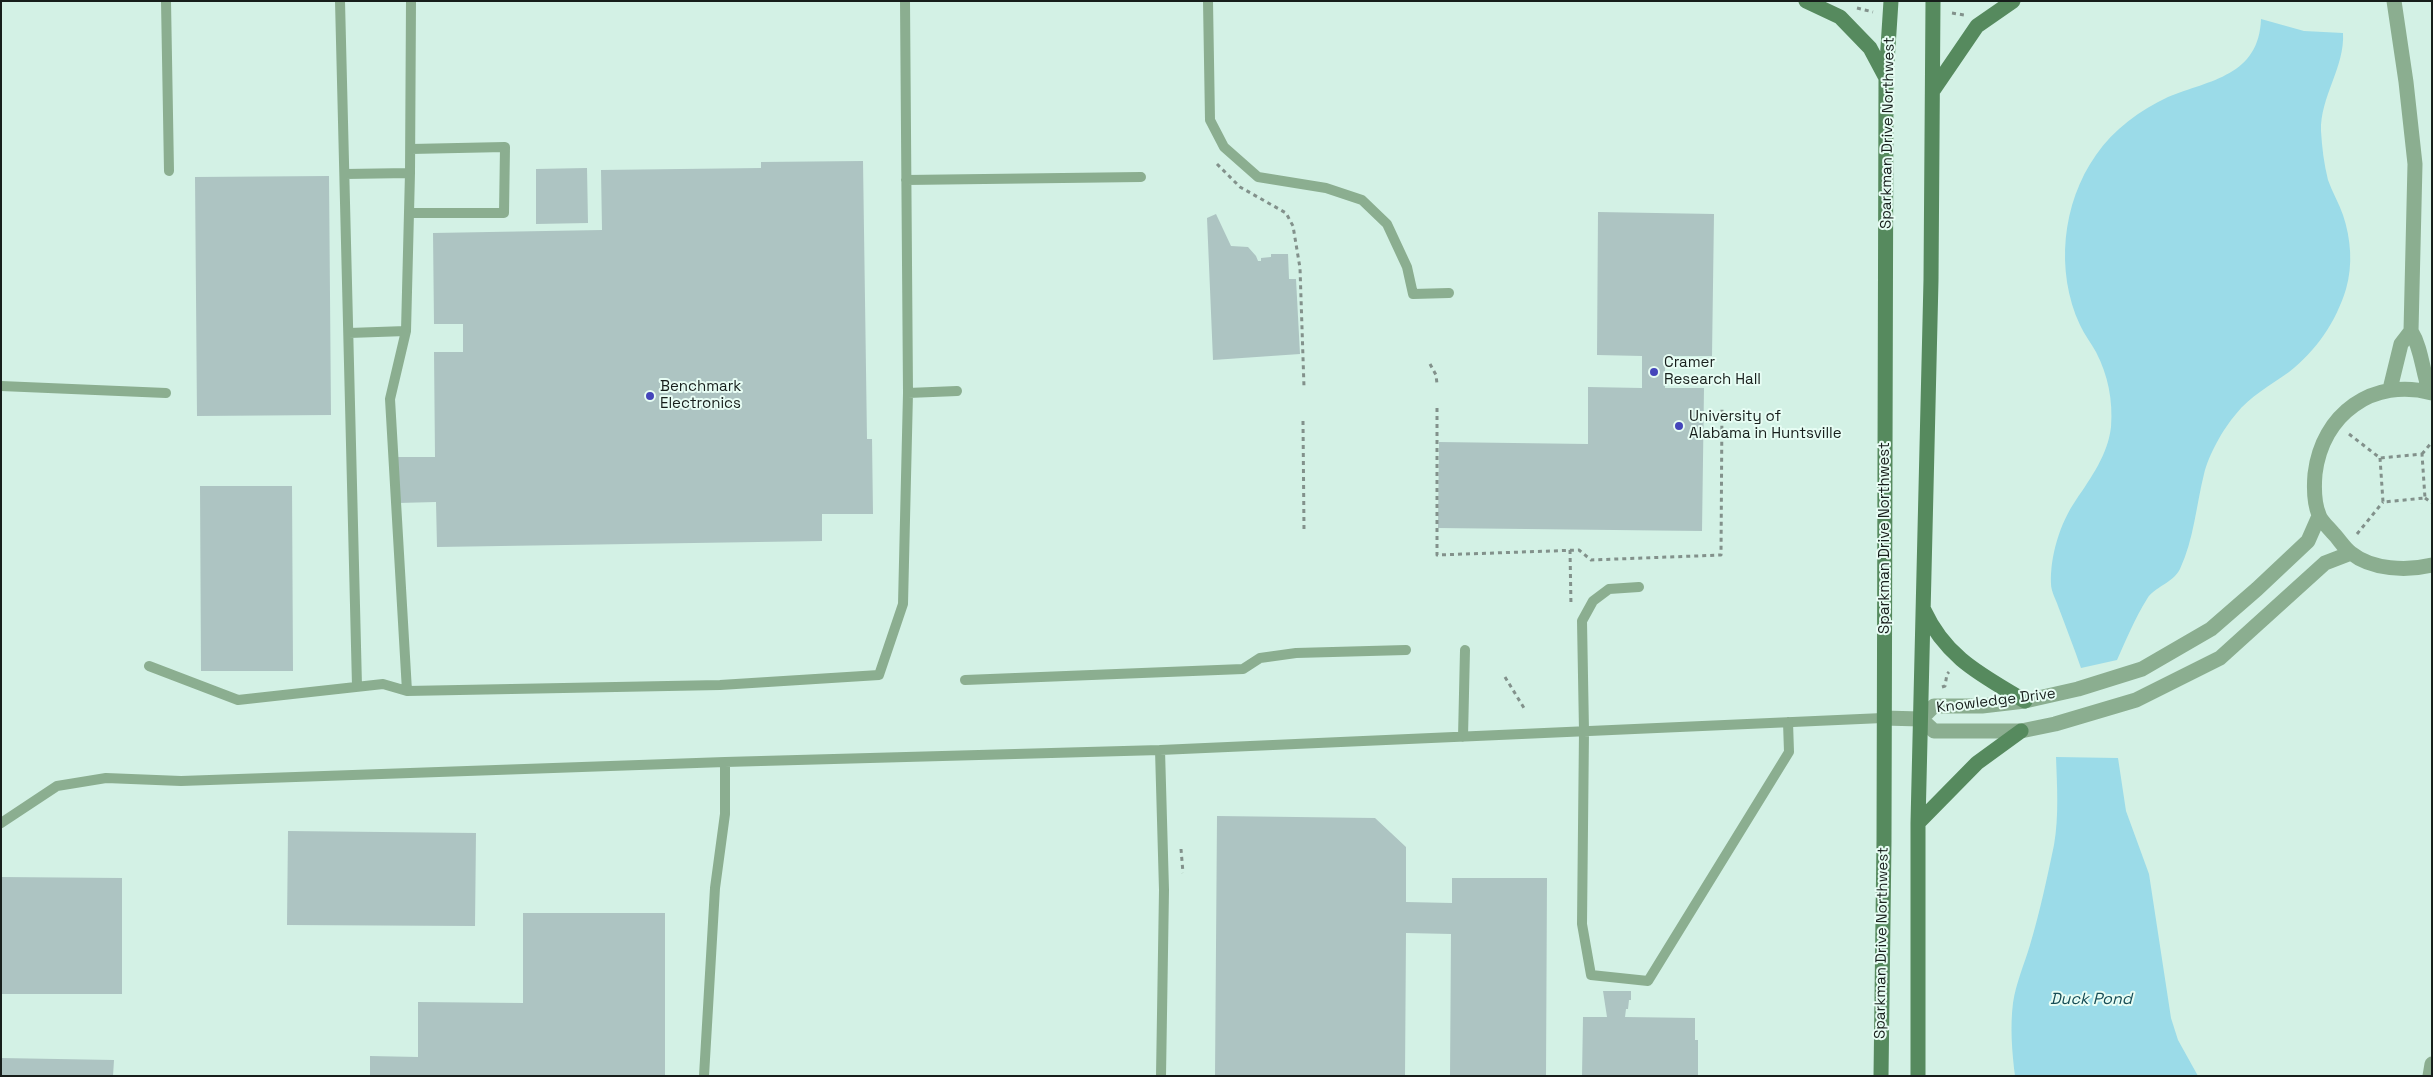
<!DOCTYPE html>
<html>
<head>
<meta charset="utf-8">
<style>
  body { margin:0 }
  #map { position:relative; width:2433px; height:1077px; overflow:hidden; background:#e7fdf4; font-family:"Space Grotesk",sans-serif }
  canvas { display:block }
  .frame { position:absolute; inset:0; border:2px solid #171e1b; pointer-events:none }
</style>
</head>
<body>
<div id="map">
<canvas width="2433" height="1077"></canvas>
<div class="frame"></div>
</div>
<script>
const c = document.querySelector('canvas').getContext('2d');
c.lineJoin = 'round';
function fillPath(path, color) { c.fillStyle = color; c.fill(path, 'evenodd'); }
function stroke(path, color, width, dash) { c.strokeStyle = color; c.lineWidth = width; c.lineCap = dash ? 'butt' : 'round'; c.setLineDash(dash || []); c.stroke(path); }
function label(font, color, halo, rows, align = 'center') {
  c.font = font + ' "Space Grotesk",sans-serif'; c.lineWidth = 4; c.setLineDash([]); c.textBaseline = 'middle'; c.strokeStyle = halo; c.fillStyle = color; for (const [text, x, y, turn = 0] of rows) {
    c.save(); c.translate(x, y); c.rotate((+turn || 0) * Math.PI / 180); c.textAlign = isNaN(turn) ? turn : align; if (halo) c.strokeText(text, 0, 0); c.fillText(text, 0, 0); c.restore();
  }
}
fillPath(new Path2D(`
  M1,1h2431v1075h-2431z`), '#d3f1e5');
fillPath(new Path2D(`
  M2261,19l43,12 39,2c2,34 -23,64 -22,98 1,17 3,33 7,49 4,12 11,23 15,35 8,24 10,50 3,74 -10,33 -30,62 -57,83 -18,13 -39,24 -53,42 -13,15 -27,40 -32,60 -8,32 -10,65 -24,95 -7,14 -26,18 -33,30 -12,19 -21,41 -30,61l-36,8c-7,-20 -15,-41 -23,-62 -2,-6 -7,-15 -7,-22 -1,-28 9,-61 25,-84 15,-22 32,-46 35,-73 2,-27 -3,-52 -15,-75 -5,-9 -12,-18 -16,-27 -25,-54 -18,-122 16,-170 18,-26 44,-45 72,-58 42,-17 91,-21 93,-78z
  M2056,757l62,1 8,53 23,63 22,144 7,22 20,36h-183c-3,-24 -5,-49 -2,-73 3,-20 11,-38 17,-58 10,-33 17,-67 24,-100 5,-29 3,-59 2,-88z`), '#9bdbe8');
fillPath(new Path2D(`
  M863,161l4,278h5l1,75h-51v27l-385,6 -1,-45 -38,1 -1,-46h38l-1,-105h29v-28h-29l-1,-91 169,-3 -1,-60 160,-2v-6z
  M587,168l1,55 -52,1v-55z
  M329,176l2,239 -134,1 -2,-239z
  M1598,212l116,2 -2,142h-47v32h39l-2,143 -264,-3 1,-86 149,2v-57l54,1v-32l-45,-1z
  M1216,214l15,32 17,1 8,9 2,5h3v-3l10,-1v-3h17l1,25h7l4,75 -87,6 -6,-142z
  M200,486h92l1,185h-92z
  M1217,816l158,2 31,29v55l46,1v-25h95l-1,198h-96l1,-142 -45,-1 -1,143h-190z
  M288,831l188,2 -1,93 -188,-1z
  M1,877l121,1v116h-121z
  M523,913h142v163h-295v-20l48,1v-55l105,1z
  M1603,991h28v9h-2l-1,9h-2l-1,8 70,1v22h3v36h-116l1,-59h24z
  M1,1058l113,2 -1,16h-112z`), '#adc4c2');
stroke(new Path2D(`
  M1857,8l16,4
  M1952,13l12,2
  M1217,164l23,23 46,26 7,13 7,42 4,119
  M1430,364l6,11 1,9
  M1437,408v147l142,-5 12,10 130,-5 1,-148
  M1303,421l1,109
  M2349,434l31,24 42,-4 3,44 -42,4 -3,-44
  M2422,454l10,-12
  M2425,498l7,5
  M2357,534l26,-32
  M1570,550l1,56
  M1505,677l19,31
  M1942,687l3,-1 2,-12 2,-2
  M1181,849l2,24`), '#82918b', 3, [4, 4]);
stroke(new Path2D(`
  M166,1l3,170
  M340,1l17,685
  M1208,1l2,119 14,27 34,30 68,11 36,12 25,24 20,43 6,27 36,-1
  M345,174l65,-1
  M906,180l235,-3
  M409,213h95l1,-66 -94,2
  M349,333l57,-2
  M1,386l165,7
  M908,393l49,-2
  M1639,587l-30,2 -16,12 -11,20 2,110 -2,193 9,51 57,6 141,-229 -1,-30
  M149,666l89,34 145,-16 24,7 313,-6 159,-10 24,-71 5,-211 -3,-392
  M965,680l278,-11 17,-11 36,-5 110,-3
  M407,691l-17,-292 16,-68 4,-158 1,-172
  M1463,737l2,-87
  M1160,750l4,140 -3,186
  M1,823l56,-37 49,-8 75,3 544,-19 435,-12 723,-32
  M704,1076l11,-188 10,-74v-52`), '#8bae90', 10);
stroke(new Path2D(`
  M2394,1l12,81 9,82 -4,167c11,18 11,40 19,61
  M2390,389l11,-45 10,-13
  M2432,393c-59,-16 -110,21 -117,81 -1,12 -1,29 4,41 2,6 10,13 14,18 6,6 11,15 18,20 21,17 56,18 81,12
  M1883,718l38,1
  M1921,719l13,12h87l34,-7 81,-24 84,-42 105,-95 26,-10
  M1921,719l13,-13h48l43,-5 53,-12 64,-20 69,-40 46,-40 51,-48 11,-25
  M2430,1076l2,-12`), '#8bae90', 15);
stroke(new Path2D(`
  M1806,1l34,16 30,31 16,30
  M1934,89l43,-63 36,-25
  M1924,610c22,48 58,65 101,91
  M1918,823l59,-60 44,-32
  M1881,1076l3,-235 2,-763 5,-77
  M1918,1076v-253l13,-543 2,-279`), '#568a5e', 15);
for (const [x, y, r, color] of [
  [1654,372,5,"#4445ba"],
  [650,396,5,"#4445ba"],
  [1679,426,5,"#4445ba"]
]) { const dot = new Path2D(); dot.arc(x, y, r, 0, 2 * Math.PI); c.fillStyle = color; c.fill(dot); stroke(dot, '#e7fdf4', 2); }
label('15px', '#171e1b', '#e7fdf4', [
  ["Sparkman Drive Northwest",1888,133,-89],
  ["Sparkman Drive Northwest",1885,538,-90],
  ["Knowledge Drive",1996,701,-7],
  ["Sparkman Drive Northwest",1882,943,-89]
]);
label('15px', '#171e1b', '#e7fdf4', [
  ["Cramer",1664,363],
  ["Research Hall",1664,380],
  ["Benchmark",660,387],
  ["Electronics",660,404],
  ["University of",1689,417],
  ["Alabama in Huntsville",1689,434]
], 'left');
label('italic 16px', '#164d57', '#e7fdf4', [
  ["Duck Pond",2091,1000]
]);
</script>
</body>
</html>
